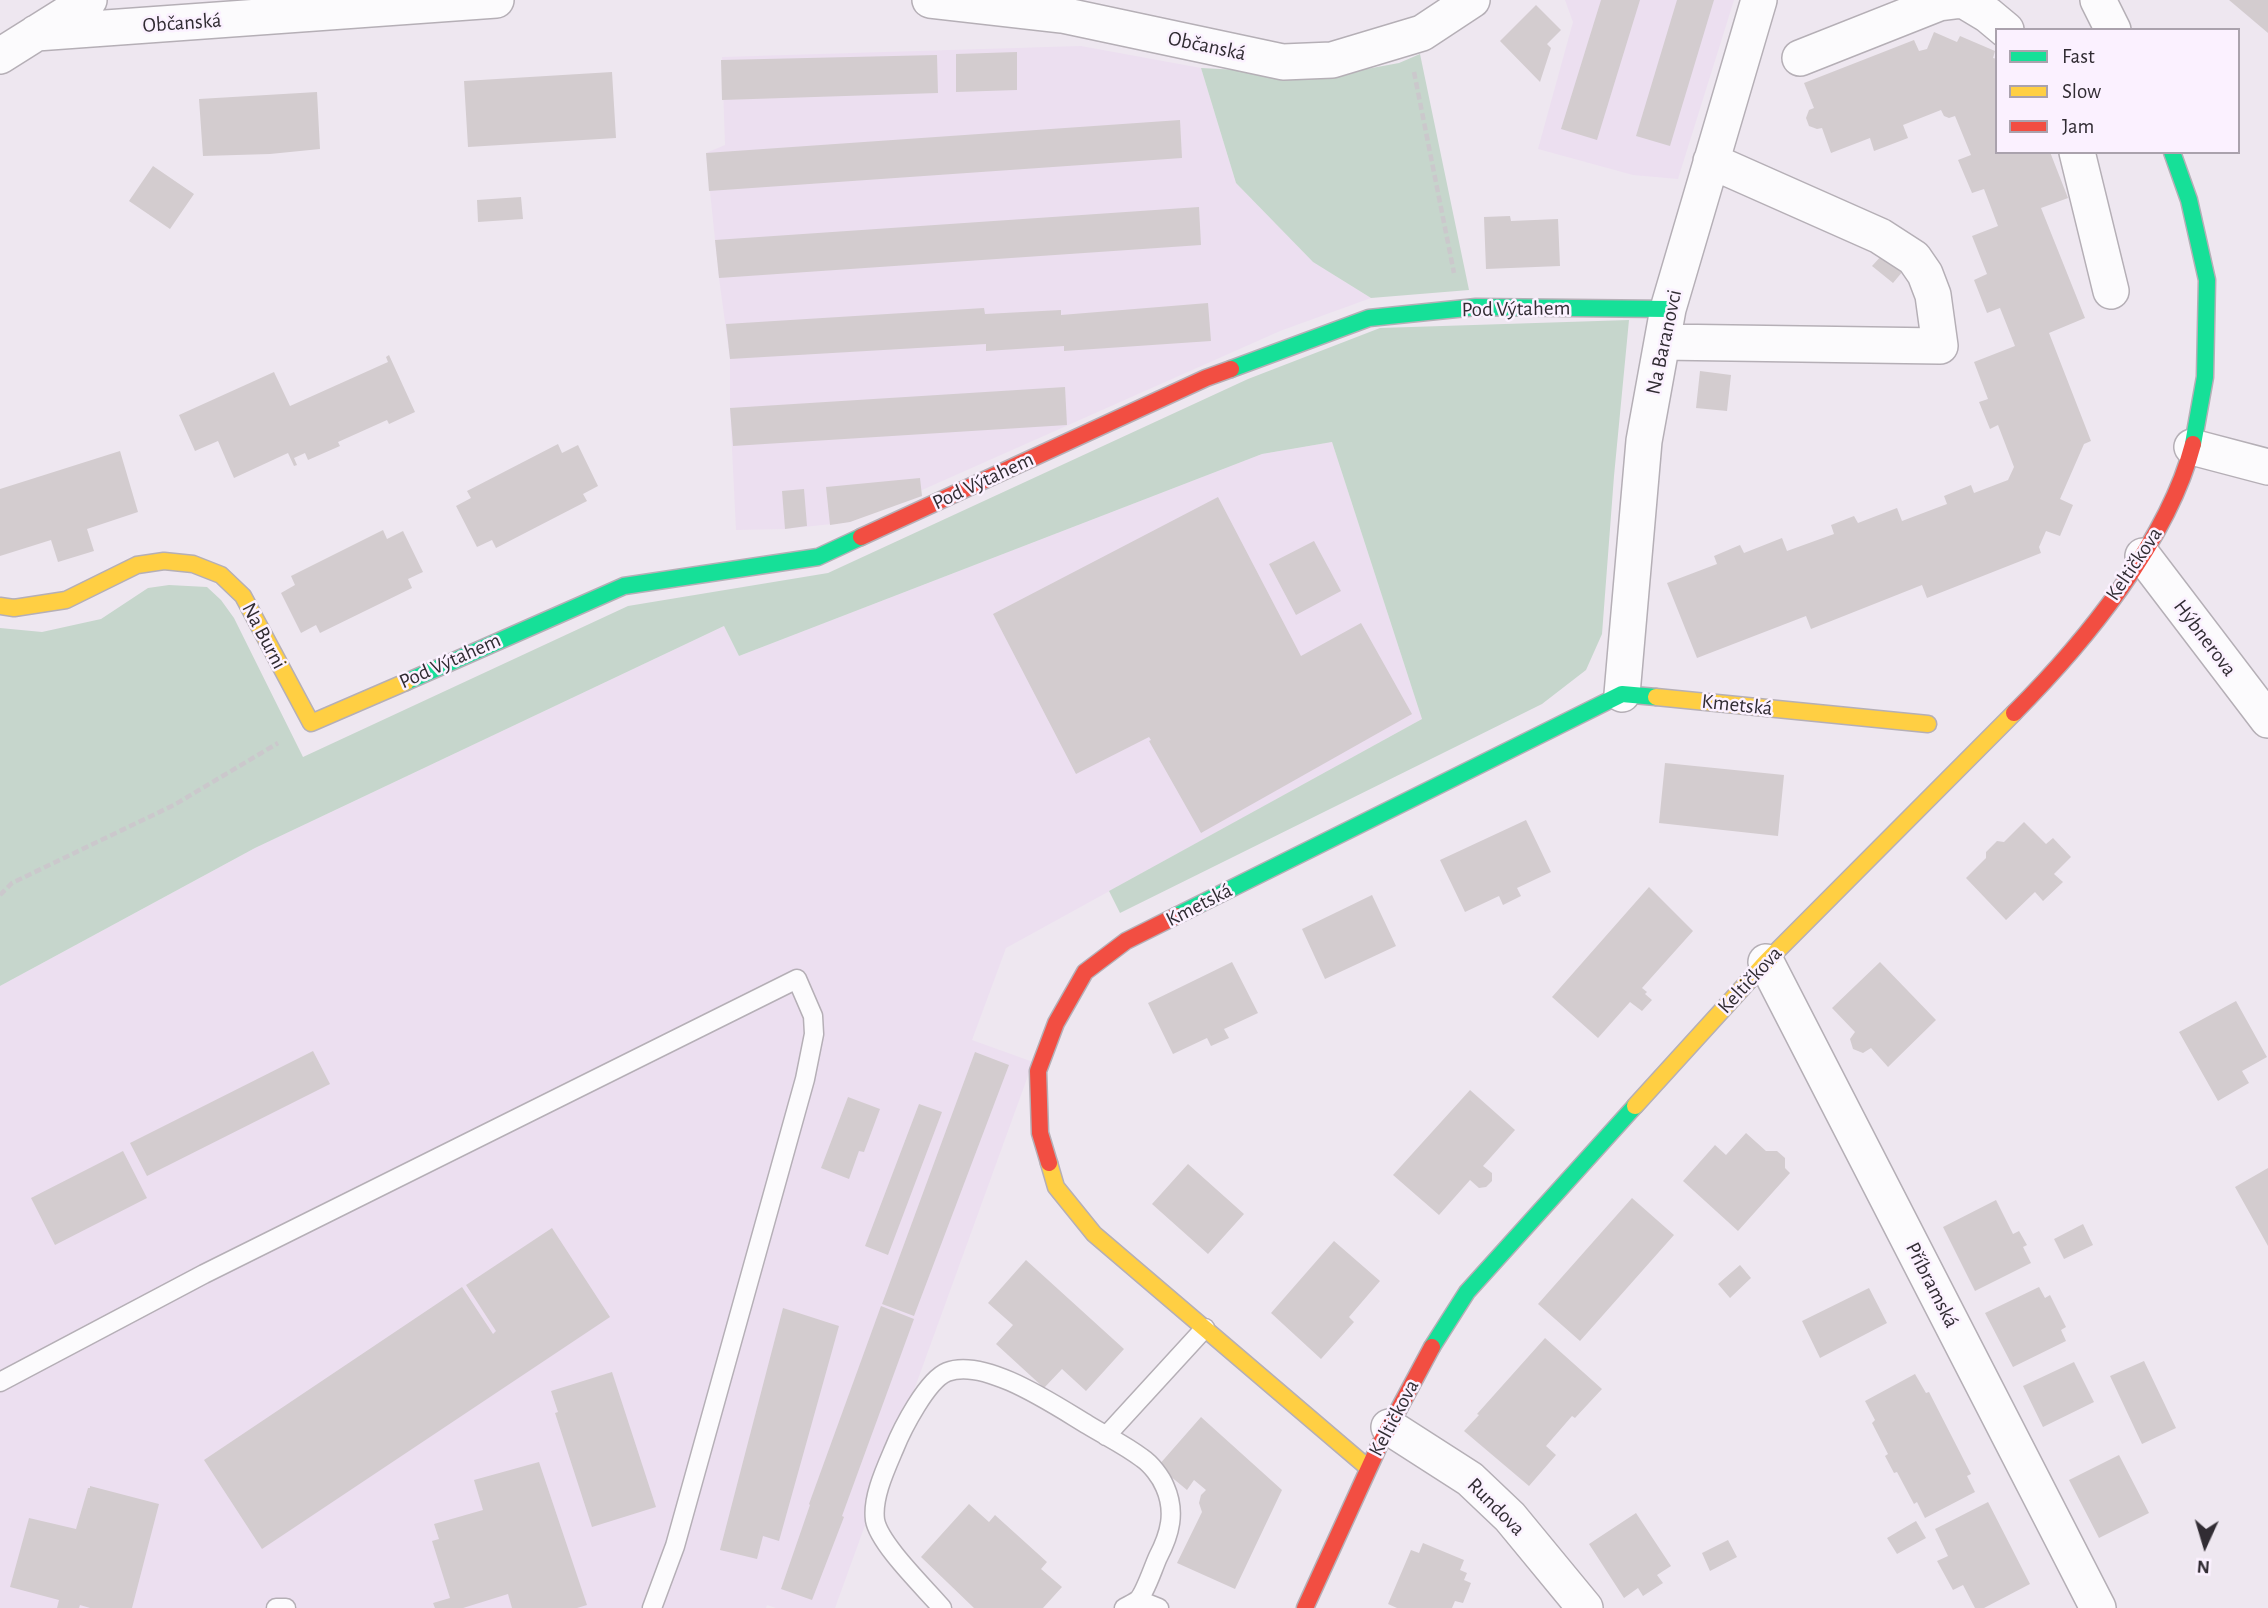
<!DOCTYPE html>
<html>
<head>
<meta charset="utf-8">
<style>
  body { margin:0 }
  #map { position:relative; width:2268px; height:1608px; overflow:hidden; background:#eee7f0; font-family:"Alegreya Sans",sans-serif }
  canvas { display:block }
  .legend { position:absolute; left:1995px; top:28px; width:245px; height:126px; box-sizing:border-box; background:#fbf1ff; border:2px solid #aaa2ad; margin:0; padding:9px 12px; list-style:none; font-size:21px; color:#312c33 }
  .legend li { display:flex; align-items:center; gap:14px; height:35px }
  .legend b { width:35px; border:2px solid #aaa2ad }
  .north { position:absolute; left:2170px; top:1510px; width:70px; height:70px; -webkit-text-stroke:5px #fbf1ff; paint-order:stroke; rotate:184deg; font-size:19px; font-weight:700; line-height:28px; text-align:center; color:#312c33 }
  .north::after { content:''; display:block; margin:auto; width:24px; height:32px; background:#312c33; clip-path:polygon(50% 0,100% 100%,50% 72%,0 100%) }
</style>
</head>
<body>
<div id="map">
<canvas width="2268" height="1608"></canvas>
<ul class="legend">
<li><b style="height:9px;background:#16e098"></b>Fast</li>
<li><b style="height:9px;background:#ffcf43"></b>Slow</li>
<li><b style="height:9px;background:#f24e42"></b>Jam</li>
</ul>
<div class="north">N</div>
</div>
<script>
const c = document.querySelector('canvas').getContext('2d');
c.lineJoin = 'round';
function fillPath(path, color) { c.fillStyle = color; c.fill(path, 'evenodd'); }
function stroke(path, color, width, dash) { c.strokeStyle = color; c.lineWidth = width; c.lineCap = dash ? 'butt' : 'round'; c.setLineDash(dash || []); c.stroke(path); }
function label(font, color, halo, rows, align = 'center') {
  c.font = font + ' "Alegreya Sans",sans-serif'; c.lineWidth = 5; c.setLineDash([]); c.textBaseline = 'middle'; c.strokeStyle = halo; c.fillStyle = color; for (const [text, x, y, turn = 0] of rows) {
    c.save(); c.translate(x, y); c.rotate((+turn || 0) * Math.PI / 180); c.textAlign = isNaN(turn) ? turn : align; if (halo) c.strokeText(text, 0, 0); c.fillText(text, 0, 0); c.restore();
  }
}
fillPath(new Path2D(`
  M1565,0h169l-56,179 -45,-4 -95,-26 35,-127z
  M1081,46l120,22 35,115 77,79 58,36 -91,33 -430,191 -65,7 -49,1 -6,-122v-49l-11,-81 -13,-125 19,-8 -3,-88z
  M1332,442l90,277 -416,229 -34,92 61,22 -198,546h-59l-9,-3 -1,3h-766v-622l255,-138 469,-222 15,30 523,-202z`), '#ecdff0');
fillPath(new Path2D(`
  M1420,54l49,236 -98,8 -58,-36 -77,-79 -35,-115 133,7 65,-12z
  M1629,320l-15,156 -12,158 -16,36 -44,34 -422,209 -11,-22 313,-172 -90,-277 -70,12 -523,202 -15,-30 -469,222 -255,138v-358l42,4 59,-13 47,-31 21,-3 38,2 14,13 13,18 69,139 325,-151 200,-33 420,-194 132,-51z`), '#c6d6cc');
fillPath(new Path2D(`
  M1601,0h39l-43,140 -36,-11z
  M1677,0h37l-44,146 -34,-10z
  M2229,0h39v33z
  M1536,5l25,25 -14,14 4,4 -11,34 -40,-41z
  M1934,32l23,10 3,-6 35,15 -2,7 4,1v93h53l18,46 -27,10 44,110 -36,15 42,108 -7,3 -24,55 13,6 -13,31 -14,-5 -7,16 2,6 -114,45 -5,-13 -111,44 -5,-13 -109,42 -30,-75 50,-19 -3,-8 26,-11 4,8 38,-15 5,13 47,-17 -3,-9 23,-9 4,7 39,-15 5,13 45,-17 -3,-8 27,-11 3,8 34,-13 6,-13 -16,-42 -8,4 -11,-27 9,-3 -14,-37 41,-16 -15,-38 -13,5 -13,-33 13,-6 -15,-38 26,-10 -14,-37 -12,4 -14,-33 13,-5 -16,-39 -6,2 -5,-2 -3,-6 -38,15 5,13 -34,13 -4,-13 -39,15 -9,-25 -5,1 -8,-3 -3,-8 3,-8 5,-2 -10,-25 110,-43 5,11 8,-2z
  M1017,52v38l-61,2v-38z
  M937,55l1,38 -216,7 -1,-40z
  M612,72l4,66 -148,9 -4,-66z
  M317,92l3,57 -50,5 -67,2 -4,-57z
  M1180,120l2,38 -473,33 -3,-38z
  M153,166l41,28 -24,35 -41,-28z
  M521,197l2,22 -45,3 -1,-22z
  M1199,207l2,38 -482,33 -4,-38z
  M1510,216l1,5 47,-2 2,47 -74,3 -2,-52z
  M1883,254l20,17 -10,12 -21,-17z
  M1208,303l3,38 -147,10v-5l-78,5v-7l-256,15 -4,-35 258,-16 1,6 76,-4v5z
  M389,355l26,57 -26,12 -2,-4 -49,22 2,4 -32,14 -3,-7 -11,5 3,7 -3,1 -6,-13 -54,25 -16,-37 -23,10 -16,-36 95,-43 16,34 98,-44 -2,-5z
  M1700,371l31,4 -4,36 -31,-3z
  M1065,387l2,38 -334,21 -3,-38z
  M558,444l4,9 16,-8 20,41 -15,8 4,7 -91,47 -4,-8 -15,7 -21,-41 15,-8 -4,-7z
  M120,451l18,61 -51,17 7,22 -36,11 -7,-22 -51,16v-67z
  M920,478l2,18 -72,26 -20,3 -4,-38z
  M804,489l3,37 -22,3 -3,-38z
  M1218,497l83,159 60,-33 51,91 -211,119 -52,-92 2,-1 -2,-3 -73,37 -83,-160z
  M383,530l4,9 16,-8 20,41 -15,7 4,9 -92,45 -4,-8 -15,8 -20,-40 14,-8 -4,-9z
  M1314,541l27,50 -45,24 -27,-51z
  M1665,763l119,12 -6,61 -119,-13z
  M1526,820l25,52 -34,16 4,8 -18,9 -4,-9 -34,16 -25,-52z
  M2024,822l22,22 7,-6 18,19 -17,17 9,8 -20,19 -8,-9 -29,28 -40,-42 20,-20v-6l11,-11 7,1z
  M1649,887l44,44 -51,57 5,4 -2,2 7,6 -10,11 -12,-9 -32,36 -46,-41z
  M1372,895l24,51 -71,33 -23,-50z
  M1232,962l26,51 -34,16 5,9 -18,8 -4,-8 -34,16 -25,-51z
  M1880,962l56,58 -48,47 -17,-19 -8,5 -10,-4 -3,-10 5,-7 -23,-24z
  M2236,1001l31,56 -25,14 7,12 -31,18 -39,-69z
  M313,1051l17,33 -183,92 -17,-33z
  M975,1052l34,13 -95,251 -32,-12z
  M1470,1090l45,40 -32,36 9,7v8l-6,6 -7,1 -9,-8 -31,35 -46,-40z
  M848,1097l32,12 -16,43 -5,-1 -10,28 -28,-11z
  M919,1104l23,8 -54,143 -23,-9z
  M1746,1133l20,18h11l8,7v10l5,5 -52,58 -55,-50 32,-36 11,10z
  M123,1151l24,47 -92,47 -24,-47z
  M1188,1164l56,50 -36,40 -56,-50z
  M2268,1168v78l-33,-59z
  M1632,1198l42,37 -94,106 -42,-37z
  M1996,1200l17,34 6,-3 8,14 -4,2 8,16 -56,28 -32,-64z
  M2083,1224l10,21 -29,14 -10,-20z
  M552,1228l58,89 -348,232 -58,-89 258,-173 31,47 3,-3 -30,-46z
  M1334,1241l46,40 -31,36 5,5 -33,37 -50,-46z
  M1026,1260l98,89 -38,42 -24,-22 -18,19 -48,-44 17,-19 -25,-22z
  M1740,1265l11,13 -21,20 -12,-14z
  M2039,1287l6,11 5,-3 16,32 -5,3 5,11 -53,26 -28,-54z
  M1869,1288l18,35 -67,35 -18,-37z
  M881,1306l33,13 -72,197 2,1 -32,83 -31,-11 29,-84 -1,-1z
  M783,1308l56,18 -60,215 -16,-5 -6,23 -37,-9z
  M1545,1338l57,51 -27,29 -3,-2 -26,30 10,9 -27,31 -65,-55 15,-16 -2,-1z
  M2144,1361l32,67 -34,16 -32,-68z
  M2074,1362l20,40 -51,25 -20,-41z
  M612,1372l44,135 -64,20 -37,-114 3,-1 -7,-21z
  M1915,1374l11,19 3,-1 42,82 -4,2 8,16 -50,26 -8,-16 -3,2 -17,-32 -3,1 -9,-17 3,-2 -16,-31 3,-3 -10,-19z
  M1201,1417l81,73 -47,99 -58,-26 25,-51 -3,-9 2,-8 5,-5 -12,-10 -7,10 -29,-24z
  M2119,1455l30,58 -50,25 -30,-58z
  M539,1462l48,143 -10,3h-65l-4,-14 -45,14h-28l-2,-5 17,-5 -18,-57 7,-2 -5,-15 49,-14 -9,-30z
  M90,1486l69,18 -27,104h-42l-10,-3 -1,3h-22l2,-8 -49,-13 19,-69 47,11 12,-41h2z
  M1988,1502l42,82 -46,24h-9l-12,-23 -10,5 -16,-29 11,-5 -13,-27z
  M969,1504l20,18 6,-7 52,47 -6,7 21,18 -19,21h-69l-53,-51z
  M1636,1513l35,53 -14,9 6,8 -20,13 -5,-8 -14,10 -35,-54z
  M1916,1521l10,17 -29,16 -10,-16z
  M1728,1540l9,17 -27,14 -8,-18z
  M1423,1543l41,17 -4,10 7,3 -3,7 7,3 -8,20 -8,-2 -3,7h-55l-9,-4 23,-54 8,3z`), '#d3cccf');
const lane = new Path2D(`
  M0,1382l204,-108 593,-295 16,37 1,18 -9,45 -130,467 -23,62
  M1106,1436l99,-108
  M1139,1600l20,8
  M276,1608h10
  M942,1608c-16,-19 -63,-64 -67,-88 -3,-22 10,-50 19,-71 8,-20 33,-69 53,-77 38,-15 109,34 141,53 18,11 37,20 54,33 9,6 19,19 23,29 11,25 5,47 -7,70 -5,11 -13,36 -20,43 -4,3 -10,6 -14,8`);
const street = new Path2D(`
  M930,0l132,15 221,47 49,-2 90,-27 50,-33
  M2098,0l15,30
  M36,33l460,-33
  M0,56l89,-56
  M1800,58l139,-55 24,-3 25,15 18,15
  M2077,152l34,139
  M1662,342l278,4 -7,-51 -8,-21 -11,-16 -34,-22 -169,-75
  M2192,447l76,20
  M2143,556l125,164
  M1622,694l22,-253 24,-132 91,-309
  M1766,962l332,646
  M1389,1427l81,52 40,38 75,91`);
const fast = new Path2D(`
  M2172,152l17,48 18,80 -2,97 -12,67
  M1231,369l138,-51 107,-11 192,2
  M406,682l218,-96 194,-29 43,-20
  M1176,916l446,-222 34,3
  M1432,1347l35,-55 168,-186`);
const slow = new Path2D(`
  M0,606l14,2 52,-8 71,-35 27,-4 29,3 28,11 22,21 68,127 95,-41
  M1656,697l272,27
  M1635,1106l131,-144 248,-249
  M1049,1163l7,24 38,47 273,233`);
const jam = new Path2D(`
  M861,537l345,-159 25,-9
  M2014,713c70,-70 154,-172 179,-269
  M1049,1163l-9,-30 -2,-62 18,-48 29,-51 41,-31 50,-25
  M1305,1608l74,-162 53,-99`);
stroke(lane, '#b5afb6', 21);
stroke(street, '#b5afb6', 38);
stroke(fast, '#b5afb6', 19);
stroke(slow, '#b5afb6', 19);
stroke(jam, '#b5afb6', 19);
stroke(new Path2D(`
  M1414,72l40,201
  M0,895l12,-12 162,-78 104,-62`), '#cbc8cc', 4.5, [7, 3.5]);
stroke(lane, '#fcfbfd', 18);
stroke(street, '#fcfbfd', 35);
stroke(fast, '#16e098', 16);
stroke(slow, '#ffcf43', 16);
stroke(jam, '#f24e42', 16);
label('21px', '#312c33', '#fbf1ff', [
  ["Občanská",182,23,-4],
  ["Občanská",1207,46,12],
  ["Pod Výtahem",1516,309,-1],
  ["Na Baranovci",1664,342,-78],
  ["Pod Výtahem",983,481,-25],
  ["Keltičkova",2134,564,-56],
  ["Na Burni",264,636,62],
  ["Hýbnerova",2205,638,53],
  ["Pod Výtahem",450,661,-24],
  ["Kmetská",1737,705,6],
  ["Kmetská",1199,905,-27],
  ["Keltičkova",1750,980,-47],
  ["Příbramská",1932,1285,63],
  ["Keltičkova",1394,1418,-62],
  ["Rundova",1496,1507,45]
]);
</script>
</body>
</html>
